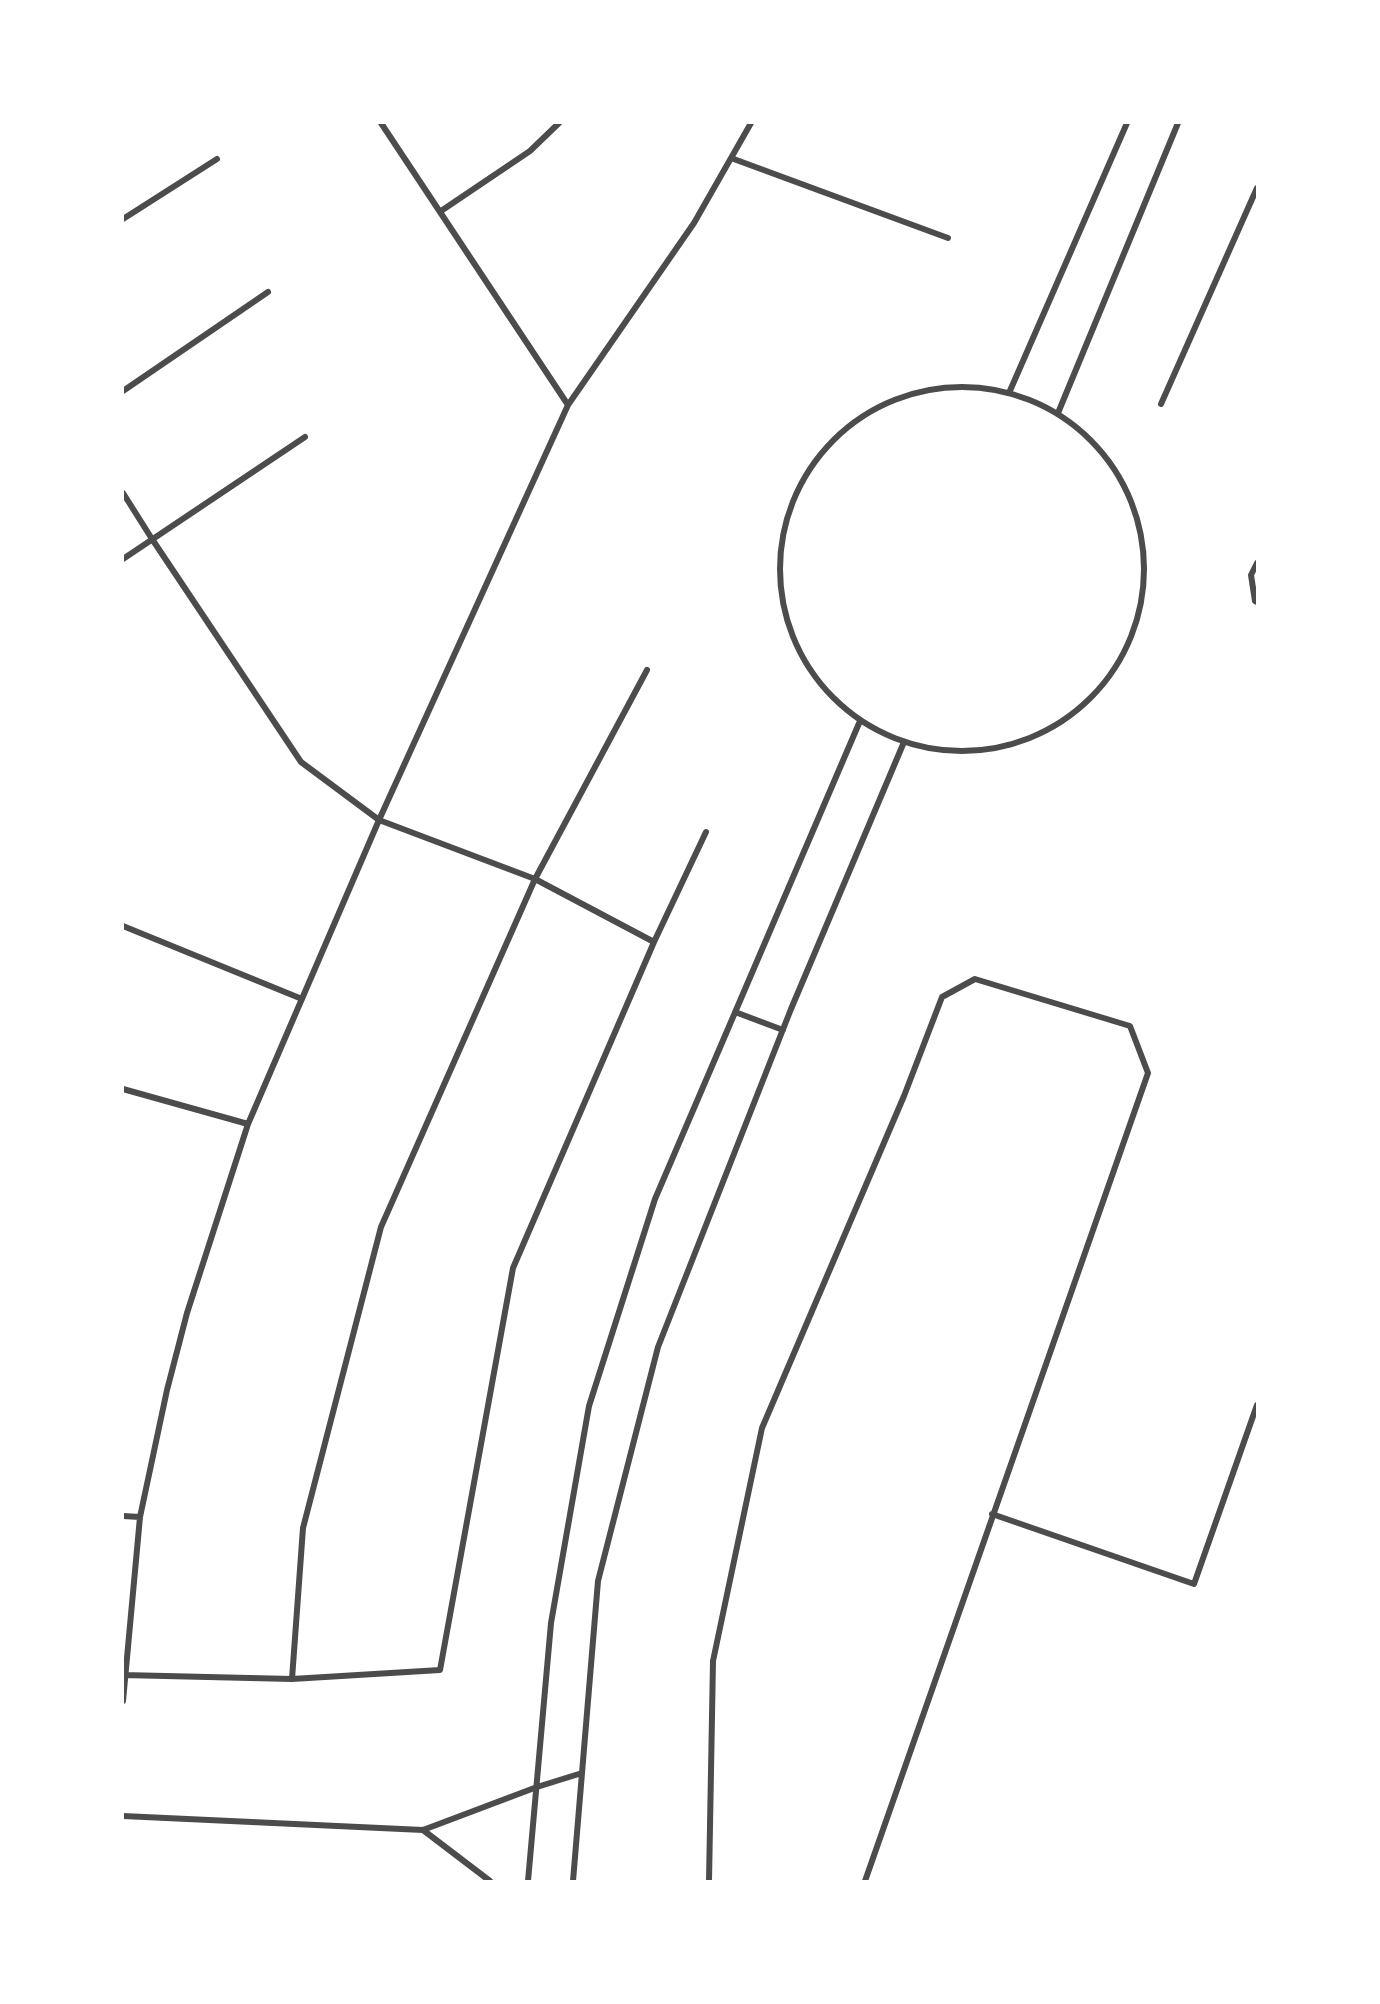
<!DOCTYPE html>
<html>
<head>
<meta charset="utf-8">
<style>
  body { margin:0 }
  #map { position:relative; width:1380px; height:2004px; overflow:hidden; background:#fff; font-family:"Noto Sans",sans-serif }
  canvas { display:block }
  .frame { position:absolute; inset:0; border:124px solid #fff; pointer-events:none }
</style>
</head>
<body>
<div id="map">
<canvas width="1380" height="2004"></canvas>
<div class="frame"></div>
</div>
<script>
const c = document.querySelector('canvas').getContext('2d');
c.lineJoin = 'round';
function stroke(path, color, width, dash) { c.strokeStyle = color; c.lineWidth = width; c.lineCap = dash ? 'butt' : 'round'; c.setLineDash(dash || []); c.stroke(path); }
stroke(new Path2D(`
  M381,123l187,282
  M731,158l217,80
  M441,211l89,-60 29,-28
  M123,219l94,-60
  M780 569a182 182 0 1 1 364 0a182 182 0 1 1-364 0Z
  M123,391l145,-99
  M1009,393l118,-270
  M1161,404l96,-216
  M1058,413l120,-290
  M123,493l29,46 149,223 78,58 156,59 119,63
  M123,559l182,-122
  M1257,563l-6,12 4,26 2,1
  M123,926l179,73
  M735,1012l48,18
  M123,1089l125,35
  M992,1514l202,70 63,-179
  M123,1516l17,1
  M123,1675l169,4 148,-9 73,-402 141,-326 52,-110
  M292,1679l11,-151 78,-301 154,-348 112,-209
  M123,1701l17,-184 27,-127 20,-77 61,-189 131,-304 189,-415 126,-182 57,-100
  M123,1816l300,14 114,-43 45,-14
  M423,1830l67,51
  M528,1881l23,-258 38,-217 66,-207 205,-478
  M573,1881l25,-300 60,-234 133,-338 113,-267
  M709,1881l4,-220 49,-233 142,-332 38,-99 33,-18 155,47 18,47 -283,808`), '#4c4c4c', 6);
</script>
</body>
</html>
